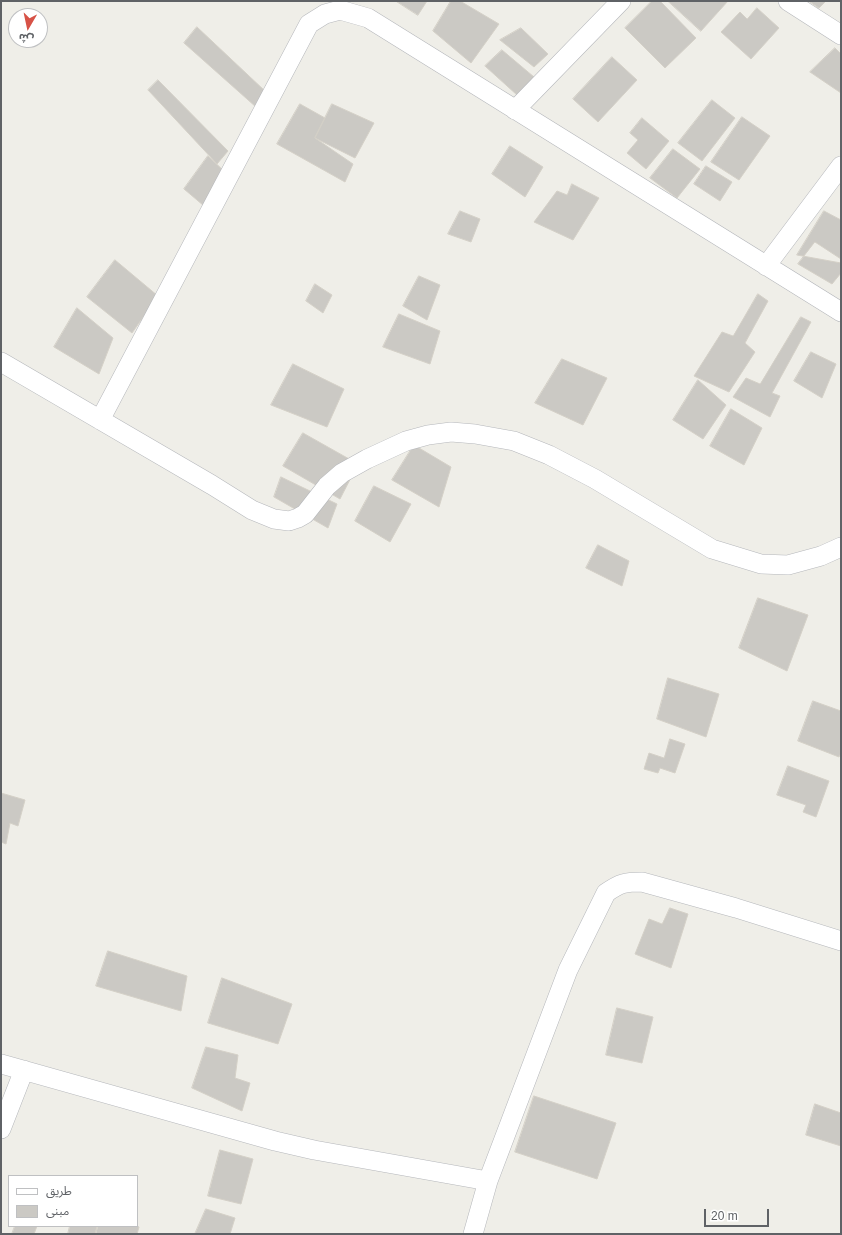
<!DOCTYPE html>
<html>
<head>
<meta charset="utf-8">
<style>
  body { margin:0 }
  #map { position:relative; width:842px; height:1235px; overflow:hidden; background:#efeee8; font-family:Helvetica,"Noto Sans Arabic",sans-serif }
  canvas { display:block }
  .frame { position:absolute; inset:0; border:2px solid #5f6266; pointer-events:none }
  .legend { position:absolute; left:8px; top:1175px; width:130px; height:52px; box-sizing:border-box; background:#fff; border:1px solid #bfc0c2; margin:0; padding:5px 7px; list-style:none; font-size:12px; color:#5f6266 }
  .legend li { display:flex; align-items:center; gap:8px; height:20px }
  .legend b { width:20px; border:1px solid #bfc0c2 }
  .north { position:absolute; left:8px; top:8px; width:40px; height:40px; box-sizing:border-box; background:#fff; border:1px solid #bfc0c2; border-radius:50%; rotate:189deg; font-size:11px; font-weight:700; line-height:16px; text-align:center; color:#5f6266 }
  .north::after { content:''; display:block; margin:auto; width:14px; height:18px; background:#d75247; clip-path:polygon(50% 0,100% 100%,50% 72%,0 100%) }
  .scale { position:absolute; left:704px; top:1209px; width:65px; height:18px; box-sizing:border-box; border:2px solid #5f6266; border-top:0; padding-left:5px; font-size:12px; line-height:14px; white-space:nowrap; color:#5f6266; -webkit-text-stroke:3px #fff; paint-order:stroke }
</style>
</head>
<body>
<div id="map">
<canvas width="842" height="1235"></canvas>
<div class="frame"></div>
<ul class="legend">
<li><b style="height:5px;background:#fff"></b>طريق</li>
<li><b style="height:11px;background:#cbc9c4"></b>مبنى</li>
</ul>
<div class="north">ش</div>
<div class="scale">20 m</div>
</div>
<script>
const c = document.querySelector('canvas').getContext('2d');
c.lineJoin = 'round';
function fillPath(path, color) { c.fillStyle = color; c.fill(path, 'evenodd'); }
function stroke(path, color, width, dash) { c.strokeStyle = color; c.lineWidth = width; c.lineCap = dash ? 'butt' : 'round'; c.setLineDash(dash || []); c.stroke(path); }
const building = new Path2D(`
  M396,1h31l-9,14z
  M451,1h9l39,23 -28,39 -38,-32z
  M652,1h8l36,37 -31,30 -40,-40z
  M668,1h60l-27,30z
  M809,1h17l-7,7z
  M757,8l22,20 -28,31 -30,-27 19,-20 7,7z
  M197,27l68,64 -9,16 -72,-64z
  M521,28l27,26 -14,13 -34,-27z
  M835,48l6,6v39l-31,-21z
  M502,50l32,27 -17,18 -32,-29z
  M612,57l25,23 -39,42 -25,-23z
  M158,80l70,71 -11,13 -69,-74z
  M712,100l23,18 -33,43 -24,-18z
  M300,104l25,14 -10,20 38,26 -8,18 -68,-38z
  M332,104l42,19 -19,35 -40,-20z
  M742,117l28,19 -31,44 -28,-18z
  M642,118l27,23 -23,28 -19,-16 11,-13 -8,-7z
  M510,146l33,21 -18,30 -33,-23z
  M673,149l27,20 -23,29 -27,-20z
  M208,156l17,16 -15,39 -26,-22z
  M706,166l26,16 -12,19 -26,-17z
  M572,184l27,14 -26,42 -39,-18 23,-31 10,4z
  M460,211l20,8 -9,23 -23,-8z
  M824,211l17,9v43l-44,-8z
  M815,242l26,17v14l-9,11 -34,-20z
  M115,260l43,36 -26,37 -45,-36z
  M419,276l21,9 -13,35 -24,-14z
  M315,284l17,11 -9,18 -17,-12z
  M758,294l10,7 -23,42 10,9 -26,40 -35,-16 28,-44 11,4z
  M77,308l36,30 -14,36 -45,-27z
  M399,314l41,17 -10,33 -47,-17z
  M801,317l10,5 -39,71 8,3 -10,21 -37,-20 13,-19 14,6z
  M811,352l25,12 -14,34 -28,-17z
  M562,359l45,19 -24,47 -48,-22z
  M293,364l51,25 -17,38 -56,-22z
  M698,380l28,25 -23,34 -30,-19z
  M731,409l31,19 -18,37 -34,-19z
  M303,433l55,31 -18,35 -57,-33z
  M414,445l37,22 -12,40 -47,-27z
  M281,477l56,27 -9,24 -54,-31z
  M374,486l37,18 -21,38 -35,-21z
  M598,545l31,16 -7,25 -36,-18z
  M758,598l50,17 -21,56 -48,-23z
  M668,678l51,16 -13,43 -49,-18z
  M813,701l28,10v42l-2,4 -41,-16z
  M670,739l15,5 -10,29 -15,-5 -2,5 -14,-4 5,-16 15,5z
  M788,766l41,15 -13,36 -13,-5 3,-7 -29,-10z
  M1,793l24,7 -7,26 -8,-3 -4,21 -5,-2z
  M670,908l18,6 -17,54 -36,-14 14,-35 13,5z
  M108,951l79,25 -6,35 -85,-25z
  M222,978l70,26 -14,40 -70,-21z
  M617,1008l36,9 -11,46 -36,-8z
  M206,1047l32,8 -3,23 15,5 -8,28 -50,-23z
  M534,1096l82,27 -19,56 -82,-27z
  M815,1104l26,9v33l-35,-11z
  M220,1150l33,9 -12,45 -33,-8z
  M206,1209l29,9 -5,16h-35z
  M15,1226h22l-3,8h-22z
  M70,1226h27l-2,8h-27z
  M98,1226h39l2,1 -2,7h-41z`);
fillPath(building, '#cbc9c4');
stroke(building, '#d4d0c7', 1);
const street = new Path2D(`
  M788,1l53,34
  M515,110l106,-109
  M766,266l75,-100
  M1,362l211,123 40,25 22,9 15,2 9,-3 7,-4 22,-28 15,-13 25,-14 39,-18 22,-6 23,-3 24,2 39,7 35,14 46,24 117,70 49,15 27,1 33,-9 20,-9
  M100,420l209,-396 16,-10 15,-4 28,8 473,294
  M1,1064l274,77 39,9 174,31
  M1,1129l23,-59
  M473,1234l15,-53 80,-211 38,-77c14,-10 19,-11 36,-11l94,26 105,33`);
stroke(street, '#b5b7bb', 20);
stroke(street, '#fff', 19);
</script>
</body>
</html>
